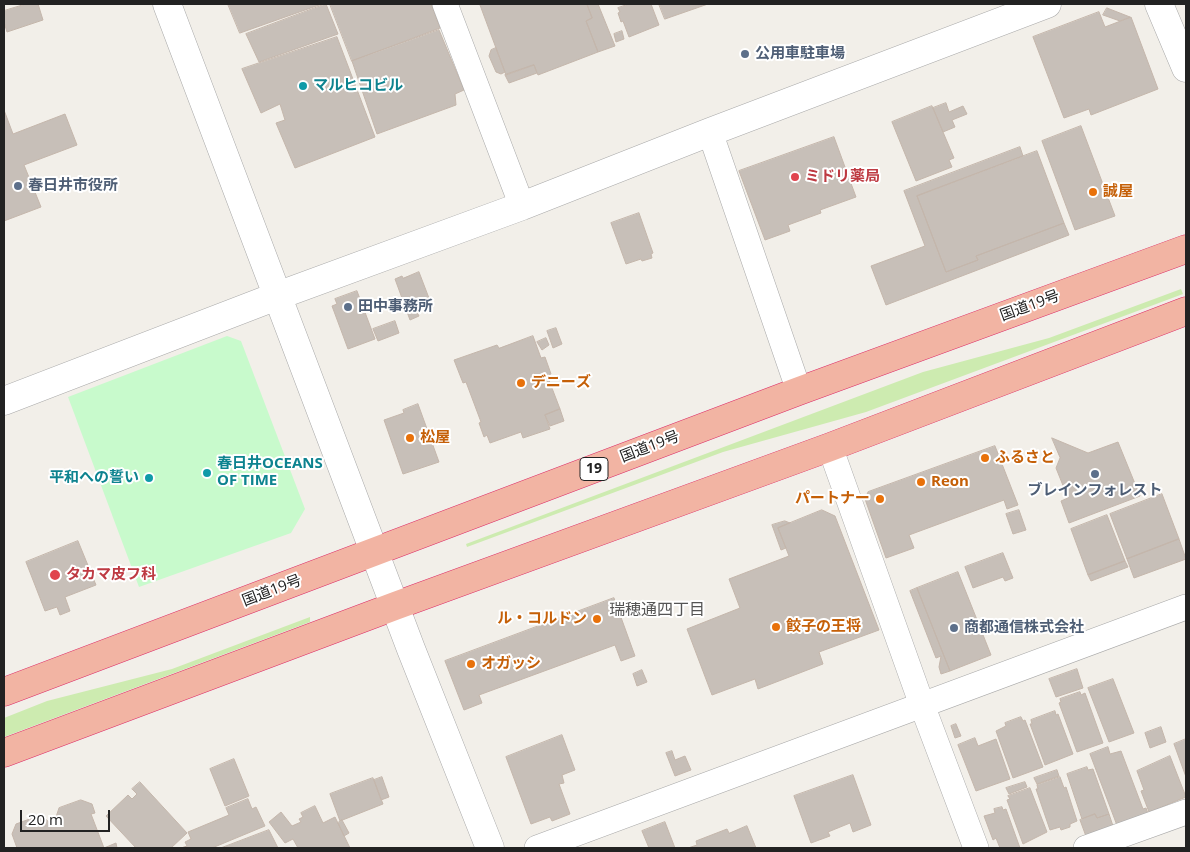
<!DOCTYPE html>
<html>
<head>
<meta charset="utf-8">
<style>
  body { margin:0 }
  #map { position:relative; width:1190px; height:852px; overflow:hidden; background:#f2efe9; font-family:"Open Sans",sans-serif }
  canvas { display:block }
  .frame { position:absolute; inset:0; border:5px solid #222; pointer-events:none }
  .scale { position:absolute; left:20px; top:810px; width:90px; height:22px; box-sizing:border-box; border:2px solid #222; border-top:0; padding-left:6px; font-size:15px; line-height:18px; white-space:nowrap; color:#222; -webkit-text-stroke:4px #fff; paint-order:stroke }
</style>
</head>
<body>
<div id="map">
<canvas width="1190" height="852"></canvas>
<div class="frame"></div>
<div class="scale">20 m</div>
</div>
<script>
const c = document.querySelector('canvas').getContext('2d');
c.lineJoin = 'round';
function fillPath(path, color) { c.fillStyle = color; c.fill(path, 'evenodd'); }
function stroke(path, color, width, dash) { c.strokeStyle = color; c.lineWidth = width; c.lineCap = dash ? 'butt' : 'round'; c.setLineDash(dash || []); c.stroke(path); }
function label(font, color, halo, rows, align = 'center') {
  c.font = font + ' "Open Sans","Noto Sans JP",sans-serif'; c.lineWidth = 4; c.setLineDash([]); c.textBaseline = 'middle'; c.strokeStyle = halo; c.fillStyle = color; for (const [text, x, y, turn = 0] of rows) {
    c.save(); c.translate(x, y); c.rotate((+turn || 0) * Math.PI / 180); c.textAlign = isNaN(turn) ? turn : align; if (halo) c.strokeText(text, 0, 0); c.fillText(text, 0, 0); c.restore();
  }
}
fillPath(new Path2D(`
  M1181,289l2,5 -317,118 -143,40 -256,95 -1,-3 457,-172 126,-34z
  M310,617v5l-306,115v-19l43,-17 125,-32z`), '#cdebb0');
fillPath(new Path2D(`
  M227,336l14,5 64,168 -14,24 -152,54 -71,-190z`), '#c8facc');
const building = new Path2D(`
  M26,4h12l5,16 -36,12 -3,-10v-11z
  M228,4h94l-82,29z
  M326,4l12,30 -79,28 -13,-28z
  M330,4h101l9,24 -88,33z
  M484,4h103l5,14 -6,3 12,31 -60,23 -4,-10 -28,10 -26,-70z
  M587,4h11l17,42 -17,6 -12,-31 6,-3z
  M629,4h22l8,21 -30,12 -6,-16 -2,1 -3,-9 2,-1 -2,-4z
  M659,4h49l-43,15z
  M1107,8l23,9 -10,4 -17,-6z
  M1099,12l6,15 26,-10 27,72 -67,26 -2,-6 -25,9 -31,-81z
  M439,30l25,60 -9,4 1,11 -79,29 -25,-73z
  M622,31l2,8 -8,3 -2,-8z
  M337,37l38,100 -80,31 -19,-45 9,-3 -5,-16 -19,9 -19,-44z
  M496,48l9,24 -4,2 -5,-2 -7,-16 2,-6z
  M534,65l3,8 -28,10 -4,-8z
  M946,103l3,9 14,-6 4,8 -15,6 3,7 -12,5 -10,-24z
  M932,106l22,52 -5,2 3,7 -36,14 -24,-59z
  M4,110l9,24 52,-20 12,31 -53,20 17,42 -37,14z
  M1081,126l34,90 -40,14 -33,-89z
  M834,137l22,60 -36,13 1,3 -33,12 2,6 -25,9 -26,-69z
  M1020,147l3,9 -106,40 29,76 32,-12 -2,-4 88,-33 5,12 -183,70 -15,-39 54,-20 -21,-55z
  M1037,151l27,72 -88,33 2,4 -32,12 -29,-76z
  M639,213l14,40 -2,1 1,4 -10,3 -1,-2 -15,5 -15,-41z
  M419,272l13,34 -15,6 2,4 -9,4 -15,-41 7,-3 1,2z
  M357,291l18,48 -27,10 -16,-43 5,-2 -2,-5z
  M395,321l4,12 -21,8 -5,-12z
  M556,328l6,16 -9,4 -6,-17z
  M533,336l8,22 4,-1 6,17 -4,1 13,34 -15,6 5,14 -27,9 -2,-6 -31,11 -3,-8 -3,2 -5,-14 2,-1 -15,-40 -3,1 -9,-23 43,-15 2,3z
  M546,338l3,7 -7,5 -5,-8z
  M418,404l21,58 -36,12 -19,-54 20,-7 -1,-3z
  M560,409l4,12 -14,5 -5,-11z
  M1052,438l36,15 30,-11 22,54 -71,27 -8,-22 7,-3 -12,-30 4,-10z
  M995,446l23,59 -11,4 -3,-9 -95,35 5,13 -28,10 -21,-59 3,-7z
  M1162,494l17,45 -52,20 -17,-45z
  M822,510l13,6 44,114 -60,22 4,12 -65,25 -3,-10 -43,16 -25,-66 53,-21 -11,-29 60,-23 -11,-28z
  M1019,510l7,20 -13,4 -7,-20z
  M1107,515l18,46 -37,14 -17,-46z
  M785,521l5,2 -12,5 8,20 -5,2 -9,-25z
  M1179,539l7,20 -52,19 -7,-19z
  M78,541l18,44 -31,12 5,14 -10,4 -3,-8 -12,4 -19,-49z
  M1003,553l10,25 -8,3 -2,-4 -30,11 -8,-21z
  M1125,561l3,6 -37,14 -3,-6z
  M958,572l33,83 -41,16 -33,-83z
  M917,588l33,83 -9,3 -2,-7 2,-11 -5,2 -26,-67z
  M614,598l21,58 -14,5 -6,-16 -136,50 3,8 -18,7 -19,-49z
  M1077,669l6,19 -27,9 -7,-18z
  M642,670l5,12 -10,4 -4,-12z
  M1113,679l21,54 -25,9 -21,-54z
  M1080,692l1,3 4,-2 18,50 -26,9 -18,-49 2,-1 -1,-3z
  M1055,711l1,4 2,-1 15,40 -28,11 -15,-41h2l-1,-4z
  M1021,717l2,4 2,-1 18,47 -30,11 -17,-47 10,-5 -1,-3z
  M956,724l5,12 -6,2 -4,-12z
  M1161,727l5,15 -16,6 -5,-15z
  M562,735l13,35 -13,5 2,8 -5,1 11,30 -18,7 -2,-4 -19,7 -25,-67z
  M975,738l3,8 18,-7 14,40 -34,12 -18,-46z
  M1186,739v38l-12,-33z
  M1108,747l2,7 11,-3 22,58 3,-1 3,8 -31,12 -28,-74z
  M672,751l3,9 10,-4 6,14 -16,6 -9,-23z
  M1170,756l16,41 -37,15 -8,-21 3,-1 -7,-19z
  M234,759l15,37 -24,10 -15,-37z
  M1087,767l1,3 5,-1 16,45 -12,4 -2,-4 -13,5 -15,-45z
  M1057,770l2,6 -22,8 -3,-6z
  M853,775l18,50 -18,7 -3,-9 -22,9 2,4 -19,7 -17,-47z
  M382,777l7,20 -8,3 -7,-20z
  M1060,777l4,11 2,-1 11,34 -7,3v3l-9,3 -1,-3 -10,3 -14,-41h2l-1,-4z
  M373,778l10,26 -43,17 -10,-27z
  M140,782l47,51 -16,15h-35l-30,-32 22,-21 4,4 5,-5 -5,-5z
  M1025,782l2,5 -18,7 -3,-6z
  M1030,788l17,44 -24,12 -16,-44 3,-1 -2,-3z
  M248,799l4,10 4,-2 9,19 -53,22h-31l6,-2 -2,-4 6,-3 -3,-7 41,-17 -3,-7z
  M81,800l11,4 3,9 -4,1 13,34 12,-5 1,5h-100l-5,-14 4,-10 22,-8 9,4 1,2 7,-2 4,-12z
  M315,806l8,17 12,-6 15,31h-52l-5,-9 -8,4 -16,-21 12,-10 11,14 9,-4 -2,-3 4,-2 -2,-4z
  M1002,807l1,3 3,-1 14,39h-20l-4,-10 -3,2 -9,-24 11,-3 -1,-4z
  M1095,814l2,4 12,-4 5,15 -27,10 -7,-19z
  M342,820l7,13 -5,3 -6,-13z
  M665,822l10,26h-26l-7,-17z
  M747,826l9,22h-68l9,-3 -1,-4 31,-12 2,4z
  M269,830l9,18h-57z`);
fillPath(building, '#c7bfb8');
stroke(building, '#c4b6ab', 1);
const minor = new Path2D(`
  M445,4l77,202
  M710,132l89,259
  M830,447l92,258 54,143
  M537,848l649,-241
  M1086,848l100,-36`);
const tertiary = new Path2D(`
  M167,4l244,645 79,199
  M1159,4l27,64
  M4,401l273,-105 245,-90 188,-74 337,-128`);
const trunk = new Path2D(`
  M4,692l795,-301 387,-142
  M4,753l391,-147 435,-159 356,-136`);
stroke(minor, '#a9a9a9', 26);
stroke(tertiary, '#a9a9a9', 29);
stroke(trunk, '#dc2a67', 29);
stroke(minor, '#fff', 25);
stroke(tertiary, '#fff', 28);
stroke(trunk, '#f2b4a3', 28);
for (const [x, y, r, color] of [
  [745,54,5,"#5c6f8a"],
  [303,86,5,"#0f9aa8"],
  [795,177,5,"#e0444e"],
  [18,186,5,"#5c6f8a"],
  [1093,192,5,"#e8710a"],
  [348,307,5,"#5c6f8a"],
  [521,383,5,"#e8710a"],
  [410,438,5,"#e8710a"],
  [985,458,5,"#e8710a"],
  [207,473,5,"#0f9aa8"],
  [1095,474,5,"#5c6f8a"],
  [149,478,5,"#0f9aa8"],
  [921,482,5,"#e8710a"],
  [880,499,5,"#e8710a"],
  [55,575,6,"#e0444e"],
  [597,619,5,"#e8710a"],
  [776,627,5,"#e8710a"],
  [954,628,5,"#5c6f8a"],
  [471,664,5,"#e8710a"]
]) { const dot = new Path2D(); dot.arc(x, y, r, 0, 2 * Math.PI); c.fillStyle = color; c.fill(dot); stroke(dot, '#fff', 2); }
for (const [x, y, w] of [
  [594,469,28]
]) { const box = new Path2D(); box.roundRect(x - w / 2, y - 11.5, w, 23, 4); c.fillStyle = '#fff'; c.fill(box); stroke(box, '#222', 1); }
label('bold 14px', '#222', null, [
  ["19",594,469]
]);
label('bold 15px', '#4e5e75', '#fff', [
  ["公用車駐車場",755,54],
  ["春日井市役所",28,186],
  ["田中事務所",358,307],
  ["ブレインフォレスト",1095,491,"center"],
  ["商都通信株式会社",964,628]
], 'left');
label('bold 15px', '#0d838f', '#fff', [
  ["マルヒコビル",313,86],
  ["春日井OCEANS",217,464],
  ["OF TIME",217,481],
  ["平和への誓い",139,478,"right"]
], 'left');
label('bold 15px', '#be3a42', '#fff', [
  ["ミドリ薬局",805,177],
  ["タカマ皮フ科",66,575]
], 'left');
label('bold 15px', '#c56008', '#fff', [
  ["誠屋",1103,192],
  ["デニーズ",531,383],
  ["松屋",420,438],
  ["ふるさと",995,458],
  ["Reon",931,482],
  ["パートナー",870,499,"right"],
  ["ル・コルドン",587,619,"right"],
  ["餃子の王将",786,627],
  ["オガッシ",481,664]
], 'left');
label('15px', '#222', '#fff', [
  ["国道19号",1030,306,-20],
  ["国道19号",650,447,-21],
  ["国道19号",272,591,-21]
]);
label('16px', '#555', '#fff', [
  ["瑞穂通四丁目",657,610]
]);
</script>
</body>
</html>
